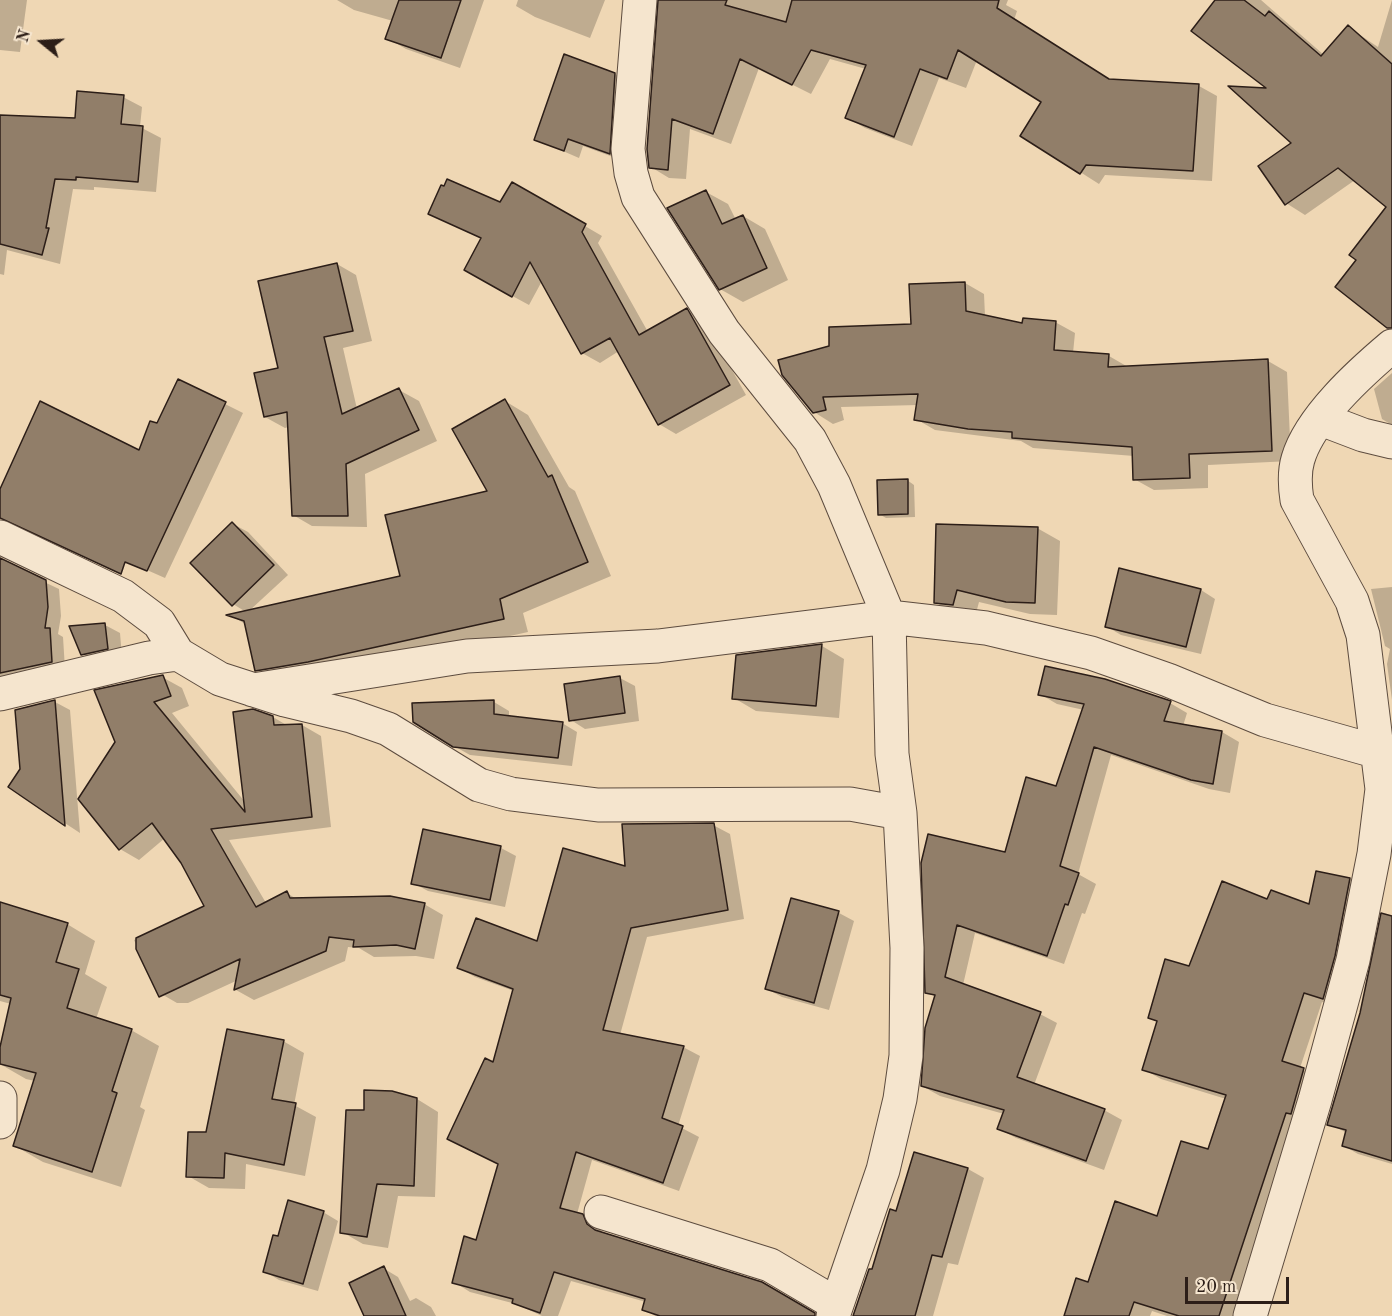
<!DOCTYPE html>
<html>
<head>
<meta charset="utf-8">
<style>
  body { margin:0 }
  #map { position:relative; width:1392px; height:1316px; overflow:hidden; background:#efd7b4; font-family:"Old Standard TT",serif }
  canvas { display:block }
  .north { position:absolute; left:12px; top:12px; width:60px; height:60px; -webkit-text-stroke:4px #f5e5ce; paint-order:stroke; rotate:288deg; font-size:16px; font-weight:700; line-height:24px; text-align:center; color:#2c1e18 }
  .north::after { content:''; display:block; margin:auto; width:21px; height:27px; background:#2c1e18; clip-path:polygon(50% 0,100% 100%,50% 72%,0 100%) }
  .scale { position:absolute; left:1185px; top:1277px; width:104px; height:27px; box-sizing:border-box; border:3px solid #2c1e18; border-top:0; padding-left:8px; font-size:18px; line-height:21px; white-space:nowrap; color:#2c1e18; -webkit-text-stroke:4px #f5e5ce; paint-order:stroke }
</style>
</head>
<body>
<div id="map">
<canvas width="1392" height="1316"></canvas>
<div class="north">N</div>
<div class="scale">20 m</div>
</div>
<script>
const c = document.querySelector('canvas').getContext('2d');
c.lineJoin = 'round';
function fillPath(path, color) { c.fillStyle = color; c.fill(path, 'evenodd'); }
function stroke(path, color, width, dash) { c.strokeStyle = color; c.lineWidth = width; c.lineCap = dash ? 'butt' : 'round'; c.setLineDash(dash || []); c.stroke(path); }
fillPath(new Path2D(`
  M0,0h27l-7,52 -20,-2z
  M337,0h147l-24,68 -54,-19 -19,-11 6,-17 -39,-11z
  M518,0h87l-15,38 -55,-21 -19,-11z
  M659,0h349l-2,5 11,6 -3,9 96,60 89,6 18,10 -5,85 -107,-6 -6,9 -77,-49 21,-34 -66,-41 -11,28 -27,-10 -27,68 -47,-18 -19,-11 20,-48 -36,-10 -19,35 -52,-26 -28,76 -41,-15 -4,50 -17,-1 -18,-11z
  M1217,0h44l63,55 24,-28 30,20 14,-47v329l-4,-2 -30,-67 31,-53 -34,-27 -50,35 -19,-12 8,-60 -24,-53z
  M615,74l15,9 -6,78 -41,-15 -4,12 -44,-19z
  M123,97l19,10 -2,20 21,11 -5,54 -62,-5v3l-21,-1 -13,75 -53,-14 -3,25 -4,-1v-157l76,3z
  M513,184l89,52 -4,7 50,89 39,-22 17,10 42,75 -70,39 -17,-10 -40,-73 -19,12 -18,-10 -40,-72 -13,24 -46,-25 -1,-41 -52,-25 71,-10z
  M706,192l22,12 8,16 7,-4 22,13 23,51 -45,22 -23,-13z
  M337,264l19,11 16,66 -29,7 14,61 42,-19 20,11 18,40 -72,33 2,53 -55,-1 -19,-11 -4,-88 -4,1 -20,-11 15,-48z
  M965,283l19,11 1,22 39,8 31,-2 20,11 -2,20 36,3 19,11 140,-6 19,11 4,89 -83,4v23l-54,2 -20,-11v-23l-101,-8 -12,-7 -86,-11 -19,-11 2,-14 -77,2 3,13 -11,4 -19,-12 -30,-37 128,-49z
  M1392,373v52l-10,-6 -8,-30z
  M179,381l64,32 -78,165 -165,-73v-12l140,-41 18,-27z
  M505,401l23,14 41,72 6,4 36,85 -88,37 5,19 -195,43 -53,9 -23,-14 -10,-45 -17,-10 16,-3 -13,-8v-80l15,8 40,43 -39,36 152,-34 88,-85z
  M907,480l7,5 1,32 -29,1 -7,-4z
  M1037,528l23,13 -3,74 -27,-1 -51,-12 -4,15 -17,-2 -23,-13z
  M0,561l59,28 2,27 -3,18 5,3 2,32 -65,11z
  M1392,587v113l-5,-36 3,-15 -5,-3 -14,-57z
  M1201,590l14,9 -14,55 -80,-19 -15,-9z
  M105,625l15,8 2,24 -25,6 -15,-9z
  M822,646l22,13 -5,59 -83,-7 -22,-13z
  M162,677l20,11 7,18 -17,7 73,89 28,-85 15,9 14,-1 19,11 10,91 -102,13 37,63 21,-10 11,7 126,4 19,11 -9,44 -18,-3 -42,1 -15,-9 -11,-1 -3,14 -91,39 -18,-10 2,-10 -50,23h-11l-19,-11 -24,-52 72,-33 -24,-45 -17,-24 -26,22 -19,-11 -40,-50z
  M620,678l15,8 4,35 -54,8 -14,-9z
  M1040,694l130,9 17,10 -4,13 39,6 17,10 -9,51 -21,-4 -98,-34 -33,119 18,10 -11,30 -3,-1 -18,51 -89,-31 -12,52 77,29 17,9 -23,62 70,25 18,10 -18,50 -88,-32 -17,-9 5,-15 -64,-18 -18,-10 14,-89 -9,-5 -4,-129 83,-9 51,-66 27,-78 -27,-6z
  M55,702l15,8 10,123 -70,-46 12,-17 -5,-59z
  M494,702l15,9v6l53,6 15,9 -5,34 -102,-11 -16,-9z
  M713,825l17,9 14,85 -97,18 -27,98 63,12 17,9 -22,70 21,11 -20,54 -87,-31 -15,54 22,12 4,8 208,82h-156l-11,-7 2,-7 -75,-21 -13,35h-16l-26,-12 -46,-12 -16,-10 23,-41 23,-77 -6,-100 20,-73 -39,-14 -16,-9 79,-25 88,-75z
  M424,831l77,17 15,8 -11,51 -77,-16 -15,-8z
  M1350,879l17,10 -26,119 -19,-6 -22,66 21,12 -81,236h-73l-15,-5 -2,5h-85l24,-32 69,-66 51,-67 17,-52 -65,-20 -18,-10 15,-47 -9,-4 41,-50 78,-67 42,5z
  M792,900l47,13 15,8 -25,89 -47,-13 -15,-8z
  M1392,918v246l-34,-10 -14,-8 3,-13 -18,-9z
  M0,919l67,5 28,17 -10,33 22,13 -11,32 35,11 28,16 -19,61 5,3 -24,77 -78,-25 -28,-16 20,-65 -9,-2 -26,-15 11,-60 -11,-3z
  M283,1041l21,12 -10,52 22,12 -11,59 -59,-12 -1,25 -36,-1 -21,-12 20,-42z
  M392,1092l25,7 21,13 -3,85 -37,-1 -10,52 -25,-4 -21,-12 23,-120z
  M915,1153l53,16 16,9 -26,87 -10,-2 -15,53h-79l43,-104z
  M323,1212l15,9 -20,70 -39,-11 -15,-9 15,-33z
  M383,1268l15,9 12,24 6,-3 15,9 5,9h-70z`), '#0003');
const building = new Path2D(`
  M399,0h62l-20,58 -56,-19z
  M658,0h69l-2,5 61,17 6,-22h207l-2,8 112,71 90,5 -6,87 -107,-6 -6,9 -60,-38 21,-34 -83,-52 -11,29 -27,-10 -26,68 -49,-19 21,-53 -55,-15 -19,35 -52,-26 -27,75 -41,-15 -4,51 -19,-2 -2,-19z
  M1215,0h29l21,16 4,-5 52,45 27,-31 44,39v264h-5l-52,-41 21,-27 -7,-5 37,-48 -48,-39 -53,37 -27,-39 33,-23 -63,-57 38,2 -75,-57z
  M564,54l51,19 -5,81 -42,-15 -4,12 -30,-11z
  M77,91l47,4 -3,29 22,2 -5,56 -62,-5v3l-21,-1 -9,49h3l-7,27 -42,-11v-129l75,3z
  M447,179l53,23 12,-20 74,42 -4,8 57,103 48,-27 43,77 -72,40 -48,-87 -29,16 -51,-92 -18,35 -48,-27 17,-32 -53,-24 13,-29 3,1z
  M706,190l16,34 21,-9 24,53 -48,22 -52,-82z
  M337,263l16,68 -29,6 18,77 57,-26 20,42 -73,34 2,52h-56l-5,-104 -23,5 -10,-44 24,-5 -20,-87z
  M965,282l1,29 56,12 1,-5 33,3 -2,29 55,4 -1,13 160,-8 4,92 -83,3 1,24 -57,2 -1,-33 -120,-9v-6l-44,-3 -54,-9 4,-26 -95,3 3,13 -13,3 -31,-38 -4,-15 51,-14v-19l82,-3 -2,-40z
  M178,379l48,23 -79,169 -22,-9 -4,12 -121,-56v-29l40,-88 99,49 11,-29 7,2z
  M505,399l43,78 4,-2 36,87 -88,37 4,20 -196,43 -53,9 -11,-50 -18,-6 174,-39 -15,-61 102,-24 -35,-62z
  M908,479v35l-30,1 -1,-35z
  M232,522l42,43 -42,41 -42,-43z
  M936,524l102,3 -3,76 -29,-1 -49,-12 -4,15 -19,-2z
  M0,558l46,22 2,27 -3,21h5l2,34 -52,11z
  M1119,568l82,21 -15,58 -81,-20z
  M105,623l3,26 -27,6 -12,-29z
  M822,644l-6,62 -84,-7 4,-44z
  M1045,666l60,13 66,22 -7,20 58,10 -9,53 -22,-4 -97,-33 -34,119 19,7 -11,32 -3,-1 -18,52 -90,-31 -12,52 96,35 -24,65 88,32 -19,52 -89,-32 7,-19 -83,-24 4,-58 10,-33 -10,-2 -4,-130 7,-29 77,18 21,-75 30,9 28,-82 -46,-9z
  M163,675l8,21 -17,6 91,110 -12,-100 20,-3 20,7 1,9 28,-1 10,93 -101,12 45,78 31,-16 3,7 100,-2 35,7 -10,46 -19,-4 -43,2 1,-7 -25,-3 -3,14 -92,39 6,-31 -81,38 -23,-48v-11l68,-32 -23,-43 -29,-40 -33,27 -41,-51 37,-57 -21,-52z
  M620,676l5,37 -56,8 -5,-37z
  M55,700l10,126 -57,-39 12,-18 -5,-59z
  M494,700v14l69,8 -5,36 -105,-11 -40,-25 -1,-19z
  M714,823l14,87 -97,18 -28,102 81,16 -22,72 21,8 -20,57 -87,-31 -16,56 23,6 4,10 8,6 167,52 53,31v3h-155l-18,-6 3,-11 -91,-27 -14,41 -28,-10 1,-4 -61,-16 12,-47 12,4 22,-76 -51,-25 38,-81 8,4 20,-73 -56,-21 19,-50 61,23 26,-93 62,18 -3,-42z
  M423,829l78,17 -11,54 -79,-16z
  M1316,871l34,7 -15,78 -12,43 -19,-6 -22,68 22,7 -13,46 -5,-1 -67,203h-40l-45,-14 -5,14h-65l12,-38 12,4 27,-81 42,15 24,-75 27,8 18,-54 -84,-25 15,-49 -9,-3 17,-59 24,7 33,-85 45,18 4,-9 38,14z
  M791,898l48,13 -25,92 -49,-14z
  M0,902l68,21 -12,39 23,7 -12,39 65,21 -20,62 5,2 -25,79 -79,-26 23,-73 -36,-9v-17l11,-49 -11,-3z
  M1381,913l11,3v245l-50,-15 4,-16 -19,-5 33,-112z
  M227,1029l57,11 -12,59 24,4 -12,62 -59,-12 -1,25 -38,-1 2,-45h18z
  M364,1090l28,1 25,7 -3,88 -37,-2 -10,53 -27,-4 6,-123h18z
  M914,1152l54,16 -26,89 -10,-2 -17,61h-62l16,-47h3l18,-60 6,2z
  M288,1200l36,11 -21,73 -40,-12 10,-37 5,1z
  M384,1266l22,50h-42l-15,-33z`);
fillPath(building, '#917e69');
stroke(building, '#2c1e18', 1.5);
const minor = new Path2D(`
  M640,0l-12,149 3,24 7,24 86,135 86,108 24,45 55,132 97,11 105,25 77,27 97,40 113,32
  M1321,419l42,16 29,7
  M0,537l123,59 36,27 19,31
  M253,690l214,-34 191,-10 231,-29 3,137 8,59 7,135 -1,108 -6,43 -17,71 -50,146
  M0,694l149,-36 29,-4 42,25 65,21 66,16 37,13 91,56 32,9 87,11 252,-1 50,9
  M0,1098v24
  M601,1212l169,53 66,39
  M1250,1316l65,-216 38,-140 21,-106 8,-65 -19,-154 -11,-34 -55,-101c-2,-13 -3,-28 1,-41 12,-41 62,-86 94,-113`);
stroke(minor, '#5d4c3f', 35);
stroke(minor, '#f5e5ce', 33);
</script>
</body>
</html>
